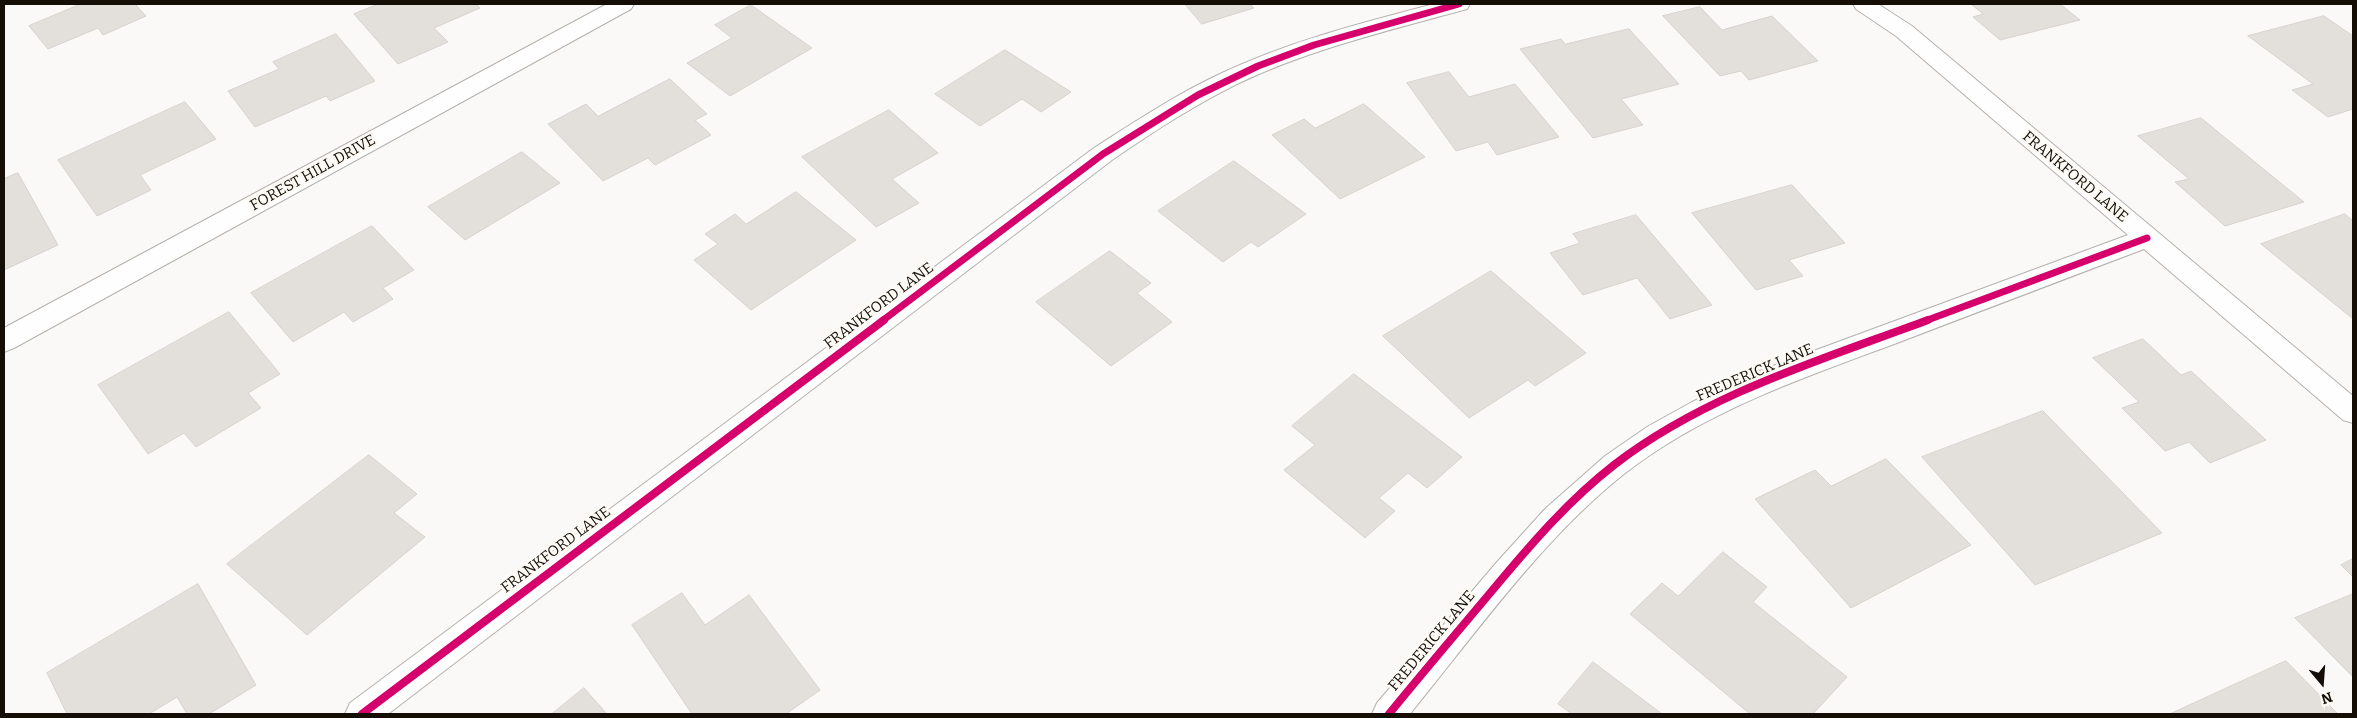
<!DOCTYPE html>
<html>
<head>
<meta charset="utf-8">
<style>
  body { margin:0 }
  #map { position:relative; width:2357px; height:718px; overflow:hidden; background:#fbf9f7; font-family:Bitter,serif }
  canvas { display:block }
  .frame { position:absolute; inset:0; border:5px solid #140e07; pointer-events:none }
  .north { position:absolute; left:2297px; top:658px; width:50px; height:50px; -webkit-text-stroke:4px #fdfaf5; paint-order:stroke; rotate:162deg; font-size:14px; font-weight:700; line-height:20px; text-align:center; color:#140e07 }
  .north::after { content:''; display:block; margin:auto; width:18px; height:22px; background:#140e07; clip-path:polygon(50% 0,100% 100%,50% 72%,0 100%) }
</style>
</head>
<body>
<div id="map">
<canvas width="2357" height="718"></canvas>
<div class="frame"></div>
<div class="north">N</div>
</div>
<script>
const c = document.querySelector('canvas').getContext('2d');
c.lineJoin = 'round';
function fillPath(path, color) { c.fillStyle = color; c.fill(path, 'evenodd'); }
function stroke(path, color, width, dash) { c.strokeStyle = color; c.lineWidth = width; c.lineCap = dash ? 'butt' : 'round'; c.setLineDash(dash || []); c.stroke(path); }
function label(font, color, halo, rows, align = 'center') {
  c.font = font + ' Bitter,serif'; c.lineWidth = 5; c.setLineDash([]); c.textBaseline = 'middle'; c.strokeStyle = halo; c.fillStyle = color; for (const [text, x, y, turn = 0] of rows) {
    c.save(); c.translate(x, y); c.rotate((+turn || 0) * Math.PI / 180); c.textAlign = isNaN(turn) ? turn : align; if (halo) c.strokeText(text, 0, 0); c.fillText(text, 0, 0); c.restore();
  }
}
const building = new Path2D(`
  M81,4h54l11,12 -43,19 -5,-7 -50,21 -19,-23z
  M379,4h97l4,4 -46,20 14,14 -50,22 -44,-50z
  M1185,4h65l4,4 -52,16z
  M1971,4h89l20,16 -80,20 -27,-23 10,-3z
  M751,5l61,43 -82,48 -43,-33 45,-25 -17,-13z
  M1700,7l22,23 50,-14 46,45 -69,19 -8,-9 -21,5 -57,-60z
  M2324,16l29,20v73l-25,8 -36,-27 21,-6 -65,-48z
  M1629,29l50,55 -58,15 22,26 -50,13 -73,-89 41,-10 4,5z
  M336,34l39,47 -45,20 -4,-5 -71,31 -27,-36 51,-22 -6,-7z
  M1005,50l66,42 -30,20 -19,-13 -42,27 -45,-32z
  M1449,72l20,25 46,-13 44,53 -62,18 -9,-13 -32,9 -49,-68z
  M670,79l37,35 -12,6 16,15 -56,30 -7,-7 -45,23 -55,-57 38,-20 12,12z
  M185,102l31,37 -76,36 11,15 -54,26 -39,-56z
  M1364,104l61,53 -85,42 -68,-64 32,-16 11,9z
  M889,110l49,43 -46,26 27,24 -43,24 -74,-70z
  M2201,118l103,84 -79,24 -50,-44 14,-3 -51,-43z
  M522,152l38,31 -95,57 -37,-33z
  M1234,161l72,53 -48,33 -7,-5 -28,20 -65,-51z
  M18,173l40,72 -54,25v-91z
  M1792,185l53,58 -56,17 14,16 -47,14 -64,-77z
  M796,192l60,48 -105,70 -57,-50 24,-16 -13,-10 30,-20 11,10z
  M2345,214l8,7v98l-92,-75z
  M1636,215l76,90 -42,14 -33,-41 -54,17 -33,-42 30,-10 -7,-9z
  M372,226l42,44 -31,18 10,11 -40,23 -9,-10 -51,30 -42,-49z
  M1110,251l41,32 -14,10 35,29 -61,44 -75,-64z
  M1491,271l95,82 -51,33 -7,-6 -59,38 -86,-82z
  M229,312l51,62 -32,19 13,15 -65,39 -12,-14 -36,21 -50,-69z
  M2143,339l38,36 10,-4 75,69 -56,23 -21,-21 -24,9 -43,-43 17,-6 -46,-44z
  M1354,374l108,83 -35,31 -19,-15 -29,25 16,13 -30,27 -81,-68 31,-25 -23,-19z
  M2043,411l119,122 -127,52 -113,-128z
  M369,455l48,39 -23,19 31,24 -118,98 -80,-71z
  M1886,459l85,86 -120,63 -96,-109 60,-29 16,16z
  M1723,552l44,35 -14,15 94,75 -34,37h-63l-120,-100 32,-31 16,13z
  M2353,559v18l-12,-12z
  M198,584l58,101 -47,29h-22l-10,-17 -28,17h-82l-20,-41z
  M682,593l23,32 44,-30 71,95 -34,24h-94l-60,-89z
  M2353,594v83l-58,-59z
  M2286,661l52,53h-168z
  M1593,662l69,52h-90l-14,-10z
  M584,688l23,26h-55z`);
fillPath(building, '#e3dfda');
stroke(building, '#d6d2cd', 1);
const minor = new Path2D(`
  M607,4h27l-3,5 -617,339 -10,4v-24z
  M1434,4h36l-3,5c-77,21 -156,40 -228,74 -45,22 -86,49 -127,77l-724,554h-43l5,-11 744,-555c42,-27 83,-54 128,-75 68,-32 140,-50 212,-69z
  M1853,4h25l34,22 441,370v27l-10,-3 -199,-171c-85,32 -170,64 -255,97 -92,34 -187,67 -265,128 -81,64 -149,160 -214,240h-38l5,-11 120,-141 48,-53 60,-53 42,-29 45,-25 70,-32 366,-135 -232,-199 -40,-27z`);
stroke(minor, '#b5b1ac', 2);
fillPath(minor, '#fefefe');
stroke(new Path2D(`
  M882,321l221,-167 95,-59 60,-29 56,-21 145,-41
  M1925,321l222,-83`), '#d6006c', 7);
stroke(new Path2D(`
  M362,714l522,-394
  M1389,714c35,-43 71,-85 107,-128 36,-43 73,-86 118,-121 92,-71 207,-105 314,-145`), '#d6006c', 8);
label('15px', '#140e07', '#fdfaf5', [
  ["FOREST HILL DRIVE",313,173,-29],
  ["FRANKFORD LANE",2075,177,40],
  ["FRANKFORD LANE",879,306,-37],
  ["FREDERICK LANE",1755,373,-23],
  ["FRANKFORD LANE",556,550,-37],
  ["FREDERICK LANE",1432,641,-50]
]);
</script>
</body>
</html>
